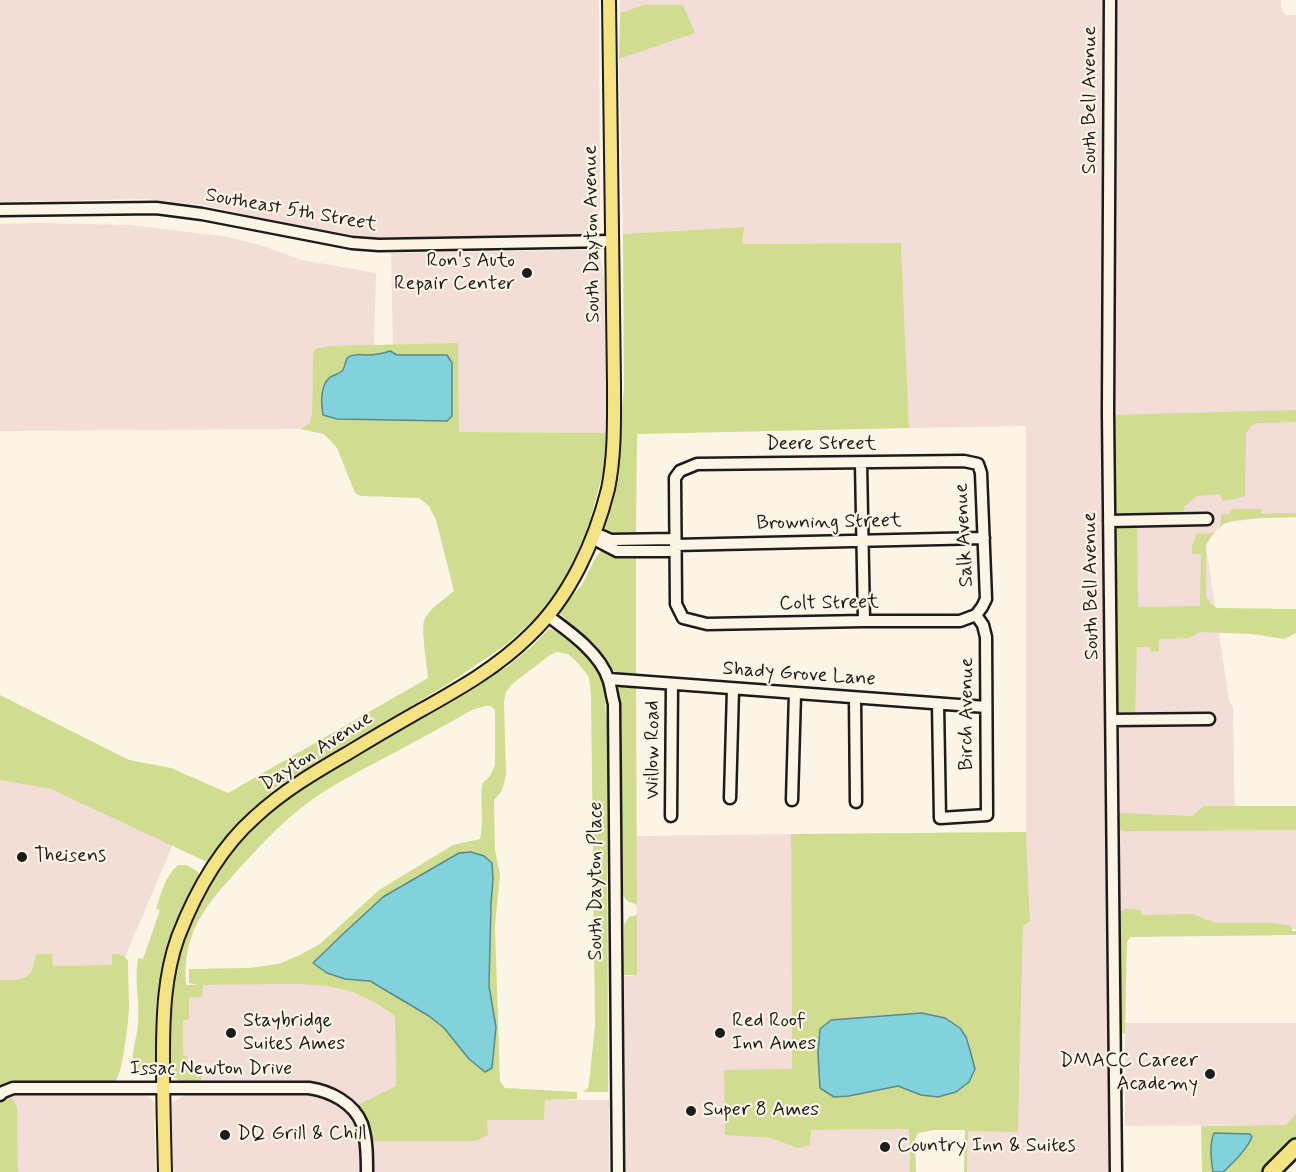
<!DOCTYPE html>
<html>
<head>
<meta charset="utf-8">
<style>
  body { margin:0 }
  canvas { display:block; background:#fcf5e5 }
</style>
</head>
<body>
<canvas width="1296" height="1172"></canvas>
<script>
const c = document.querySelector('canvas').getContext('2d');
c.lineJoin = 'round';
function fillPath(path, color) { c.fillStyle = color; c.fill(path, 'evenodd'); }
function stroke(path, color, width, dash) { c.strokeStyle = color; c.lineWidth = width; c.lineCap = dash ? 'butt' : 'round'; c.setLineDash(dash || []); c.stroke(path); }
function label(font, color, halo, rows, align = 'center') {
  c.font = font + ' Mynerve,sans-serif'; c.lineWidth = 4.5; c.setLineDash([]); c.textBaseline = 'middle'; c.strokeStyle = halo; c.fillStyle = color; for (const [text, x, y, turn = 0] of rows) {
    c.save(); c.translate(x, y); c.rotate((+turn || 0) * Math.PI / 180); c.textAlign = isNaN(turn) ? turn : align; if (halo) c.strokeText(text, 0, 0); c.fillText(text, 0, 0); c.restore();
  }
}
fillPath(new Path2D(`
  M0,0h599l1,211 -1,13 -5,7 -9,6 -210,1 -87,-14 -84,-19 -60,-6 -144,3z
  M620,0h661l1,11 4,4h10v502l-34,1 -41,5 -15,22 23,156 4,6 2,123h61v99l-187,-5 2,248h-144l1,-41h50l5,-206 7,-5 -4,-88v-406l-117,2 -8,-185 -159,1 1,-17 -120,7 -4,-175 75,-26 -51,-28 -23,8z
  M40,223l89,2 94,11 37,9 42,15 74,13 -2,73h-45l-14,3 -2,4 -1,58 -2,12 -10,6 -300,2v-207z
  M589,250l11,9 4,19 3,155 -148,-1 -1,-89 -65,2 -2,-92z
  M0,780l51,9 122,55 -48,113 -5,-3 -8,11 -59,1 -19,-6 -2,8 -4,7 -8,5h-20z
  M791,834l1,235 -67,65 46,4 26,10 14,-18 98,-1 1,43h-285l-1,-196 13,-1 -1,-139z
  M297,984l29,2 24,5 24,11 21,14 1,70 -41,20 -16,-14 -13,-5 -140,-3 -8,-3 -8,-9 2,-87z
  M1125,1023h171v91l-9,11 -162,1z
  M12,1093l131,1 4,2 7,6 2,9 -2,12 2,49h-138l-1,-65 -4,-8 -7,-3z
  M308,1093l22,5 10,7 8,7 7,10 4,10 2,9h114l12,-21h57l1,-20h64v72h-436l-4,-54 2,-14 13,-9z`), '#f2ddd7');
fillPath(new Path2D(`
  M643,5h40l12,28 -76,26 1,-46z
  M744,227l-2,17 159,-1 8,185 -272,6 -1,100 -24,1 -7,-3 -3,-6 7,-18 7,-35 8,-85 -1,-154z
  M458,343l1,89 148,1 -4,39 -15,55 -21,49 -26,37 -34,31 -59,40 -173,104 -39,38 -29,36 -156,-73 -51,-9v-85l129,65 42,8 57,25 200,-115c-1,-12 -7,-48 -4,-57 4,-12 21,-22 30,-30l-18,-71 -7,-14 -10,-8 -58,-2 -6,-3 -18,-45 -13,-14 -24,-5 10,-6 2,-12 1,-58 2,-4 14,-3z
  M1296,410v12l-38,1 -7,3 -5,7 -1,63 -6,2 -16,3 -4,-7 -22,2 -12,10 -2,7 -63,2 -5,-2 -2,-4 -2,-94z
  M1234,509h27v5l35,-1v4c-17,1 -58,0 -72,7 -2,1 -6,5 -7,6l4,-7v-9h9v-3z
  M1137,525l1,82 62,-1 1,-52h-9v-8l5,-13 9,1 10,-2 -5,4 -5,9v51l4,7 7,5 79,1v24l-12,6 -32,-5 -53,-2 -10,6 -30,1v12l-8,1 -1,-5h-13l-2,66 -13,1 -4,-3 -5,-180 6,-5z
  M603,549l13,8 20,-1v120l-19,-3 -6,-5 -13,-20 -38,-34c3,-13 16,-20 23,-31 7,-12 10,-25 20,-34z
  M549,629c20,2 49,38 54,56 2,12 2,26 4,38l1,369h-25l5,-4 1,-5 6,-57 -4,-330 -2,-19 -11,-14 -10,-9 -11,-2 -7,3 -38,29 -6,8 -2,10 2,71 -2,11 -3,8 -7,8 1,50 5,25 -5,51 5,155 5,7 72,4v7l-32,1 -1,20h-57l1,15 -13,6h-104c-2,-14 -7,-23 -16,-35l41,-20 -1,-70 -21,-14 -24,-11 -24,-5 -29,-2 -94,1 -1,12 -13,1v21l-6,1v35l5,2 -5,6 10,10 3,-3 3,1 3,5 -1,4 -5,4c-12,-1 -18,-1 -26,-12l-1,-57 3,-30 5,-28 9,-30 15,-31 17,-28 23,-30 17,-19 28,-23 91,-55 130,-74 23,-19zM485,706h6l4,4v55l-5,11 -8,8c-2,17 2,38 -2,55l-27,6 -74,45 -59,54 -22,12 -20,8 -28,4 -61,1v14l10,2h-13c-4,-52 18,-77 50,-113 21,-23 41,-45 65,-64 26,-21 57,-36 87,-52 28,-15 56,-30 84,-46z
  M623,685h13l1,220 -10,-4 -5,-8v-170l-4,-34z
  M1204,806h92v24l-172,1 -5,-2 -1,-6 1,-10 73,3z
  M1026,832l4,89 -7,5 -5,206 -50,-1 -1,41h-3l1,-42h-31l-16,3 -3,6 1,33h-6l-1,-43 -98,1 -1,15 -13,3 -26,-10 -46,-3 -1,-65 68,-1 -1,-235z
  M178,865h9l11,7 2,5 -28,57 -9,28 -7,43 -1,64c-5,12 -20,10 -22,-3 -2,-14 4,-28 5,-42 2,-22 -4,-44 0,-66l5,1 17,-49 -4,-1c5,-15 9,-33 22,-44z
  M1126,909l15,1 1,5 50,-1 24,9h55l20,3 1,5h4v4l-166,2 -3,5 -2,92 -3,-1 -3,-7v-110l2,-5z
  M637,915v60h-13v-50l5,-8z
  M37,954h15l1,12 59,-1v-11c8,0 12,0 16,7 0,16 1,32 1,48 -1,14 -6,66 -15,74l-103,1 -11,4v-108c12,0 27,2 32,-11 2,-6 2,-10 5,-15z
  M6,1096l7,3 4,8 1,65h-18v-69z
  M1296,1114v23l-34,35h-60l-1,-46 85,-1z`), '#d0dc8f');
const water = new Path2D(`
  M390,351l7,4h50l5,8v53l-5,5 -110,-2 -14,-4c-2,-12 -3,-28 6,-37 4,-3 10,-4 13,-7 6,-7 0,-15 14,-16 3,-1 7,0 10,0 8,0 16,-1 24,-4z
  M471,852l13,4 8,7 1,16 -2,26 -2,81 7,41 -4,41 -7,4 -16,-13 -25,-31 -15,-12 -59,-35 -25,-2 -18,-6 -14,-10 30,-29 40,-37 76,-44z
  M922,1013l23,5 15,10 6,9 4,13 5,19 -6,13 -13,10 -18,5 -17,-2 -23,-9 -49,10 -15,1 -14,-9 -2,-35 2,-24 11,-9z
  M1214,1133l36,1 2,3c-5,12 -19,26 -29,35h-10c-2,-12 -4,-28 1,-39z`);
fillPath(water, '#81d2db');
stroke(water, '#59898f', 1.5);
const minor = new Path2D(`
  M1110,0l-2,412 8,760
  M0,210l156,-2 46,6 150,29 27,2 233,-4
  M964,461l14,3 3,9 5,126 -4,8 -6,8 -16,6h-96l-157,3 -24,-6 -7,-14 -1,-126 5,-7 17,-7z
  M861,463l3,158
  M1109,521l98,-2
  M602,536l9,4 64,-1
  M592,538l25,13h58
  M675,545l309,-7
  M548,616c22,16 53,38 61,65 2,7 3,16 5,23l4,468
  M609,679l377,28
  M855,698l1,104
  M938,704l2,114 47,-3 -1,-178 -3,-12 -7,-10
  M1112,720l97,-1
  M730,798l3,-109
  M792,800l3,-107
  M671,816l1,-132
  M0,1095l3,-3 10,-4h296c21,3 45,15 53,36 5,15 5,33 5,48`);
const major = new Path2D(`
  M165,1172c-1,-38 -2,-76 -2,-114 0,-41 1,-82 15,-121 17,-44 42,-89 77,-120 28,-26 60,-45 93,-64 23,-14 45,-27 68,-40 41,-23 81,-45 114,-78 40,-38 65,-94 78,-146 7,-34 6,-69 6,-104l-5,-385`);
const highway = new Path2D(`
  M1271,1172l25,-25`);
stroke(minor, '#1c1c1c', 15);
stroke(major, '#1c1c1c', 16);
stroke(highway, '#1c1c1c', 20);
stroke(minor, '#fcf5e5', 10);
stroke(major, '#f4e382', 12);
stroke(highway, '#f4e382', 15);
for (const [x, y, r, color] of [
  [527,273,6,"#1c1c1c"],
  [22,857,6,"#1c1c1c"],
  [231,1033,6,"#1c1c1c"],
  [720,1033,6,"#1c1c1c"],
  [1210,1074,6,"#1c1c1c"],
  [691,1111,6,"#1c1c1c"],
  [225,1135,6,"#1c1c1c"],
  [885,1147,6,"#1c1c1c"]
]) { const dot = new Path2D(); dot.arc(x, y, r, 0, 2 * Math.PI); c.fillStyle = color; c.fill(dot); stroke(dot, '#fcf5e5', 2); }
label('20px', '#1c1c1c', '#fcf5e5', [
  ["South Bell Avenue",1091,100,-90],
  ["Southeast 5th Street",291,211,10],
  ["South Dayton Avenue",593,234,-91],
  ["Deere Street",821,445],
  ["Browning Street",829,523,-1],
  ["Salk Avenue",965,535,-93],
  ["South Bell Avenue",1092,586,-91],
  ["Colt Street",829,604,-1],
  ["Shady Grove Lane",799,675,4],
  ["Birch Avenue",968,714,-90],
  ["Willow Road",654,750,-90],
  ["Dayton Avenue",317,752,-33],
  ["South Dayton Place",597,881,-90],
  ["Issac Newton Drive",211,1070]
]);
label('20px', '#1c1c1c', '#fcf5e5', [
  ["Ron's Auto",515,262,"right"],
  ["Repair Center",515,285,"right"],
  ["Theisens",34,857],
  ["Staybridge",243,1022],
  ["Suites Ames",243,1045],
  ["Red Roof",732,1022],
  ["Inn Ames",732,1045],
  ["DMACC Career",1198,1062,"right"],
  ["Academy",1198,1085,"right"],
  ["Super 8 Ames",703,1111],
  ["DQ Grill & Chill",237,1135],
  ["Country Inn & Suites",897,1147]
], 'left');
</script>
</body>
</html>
